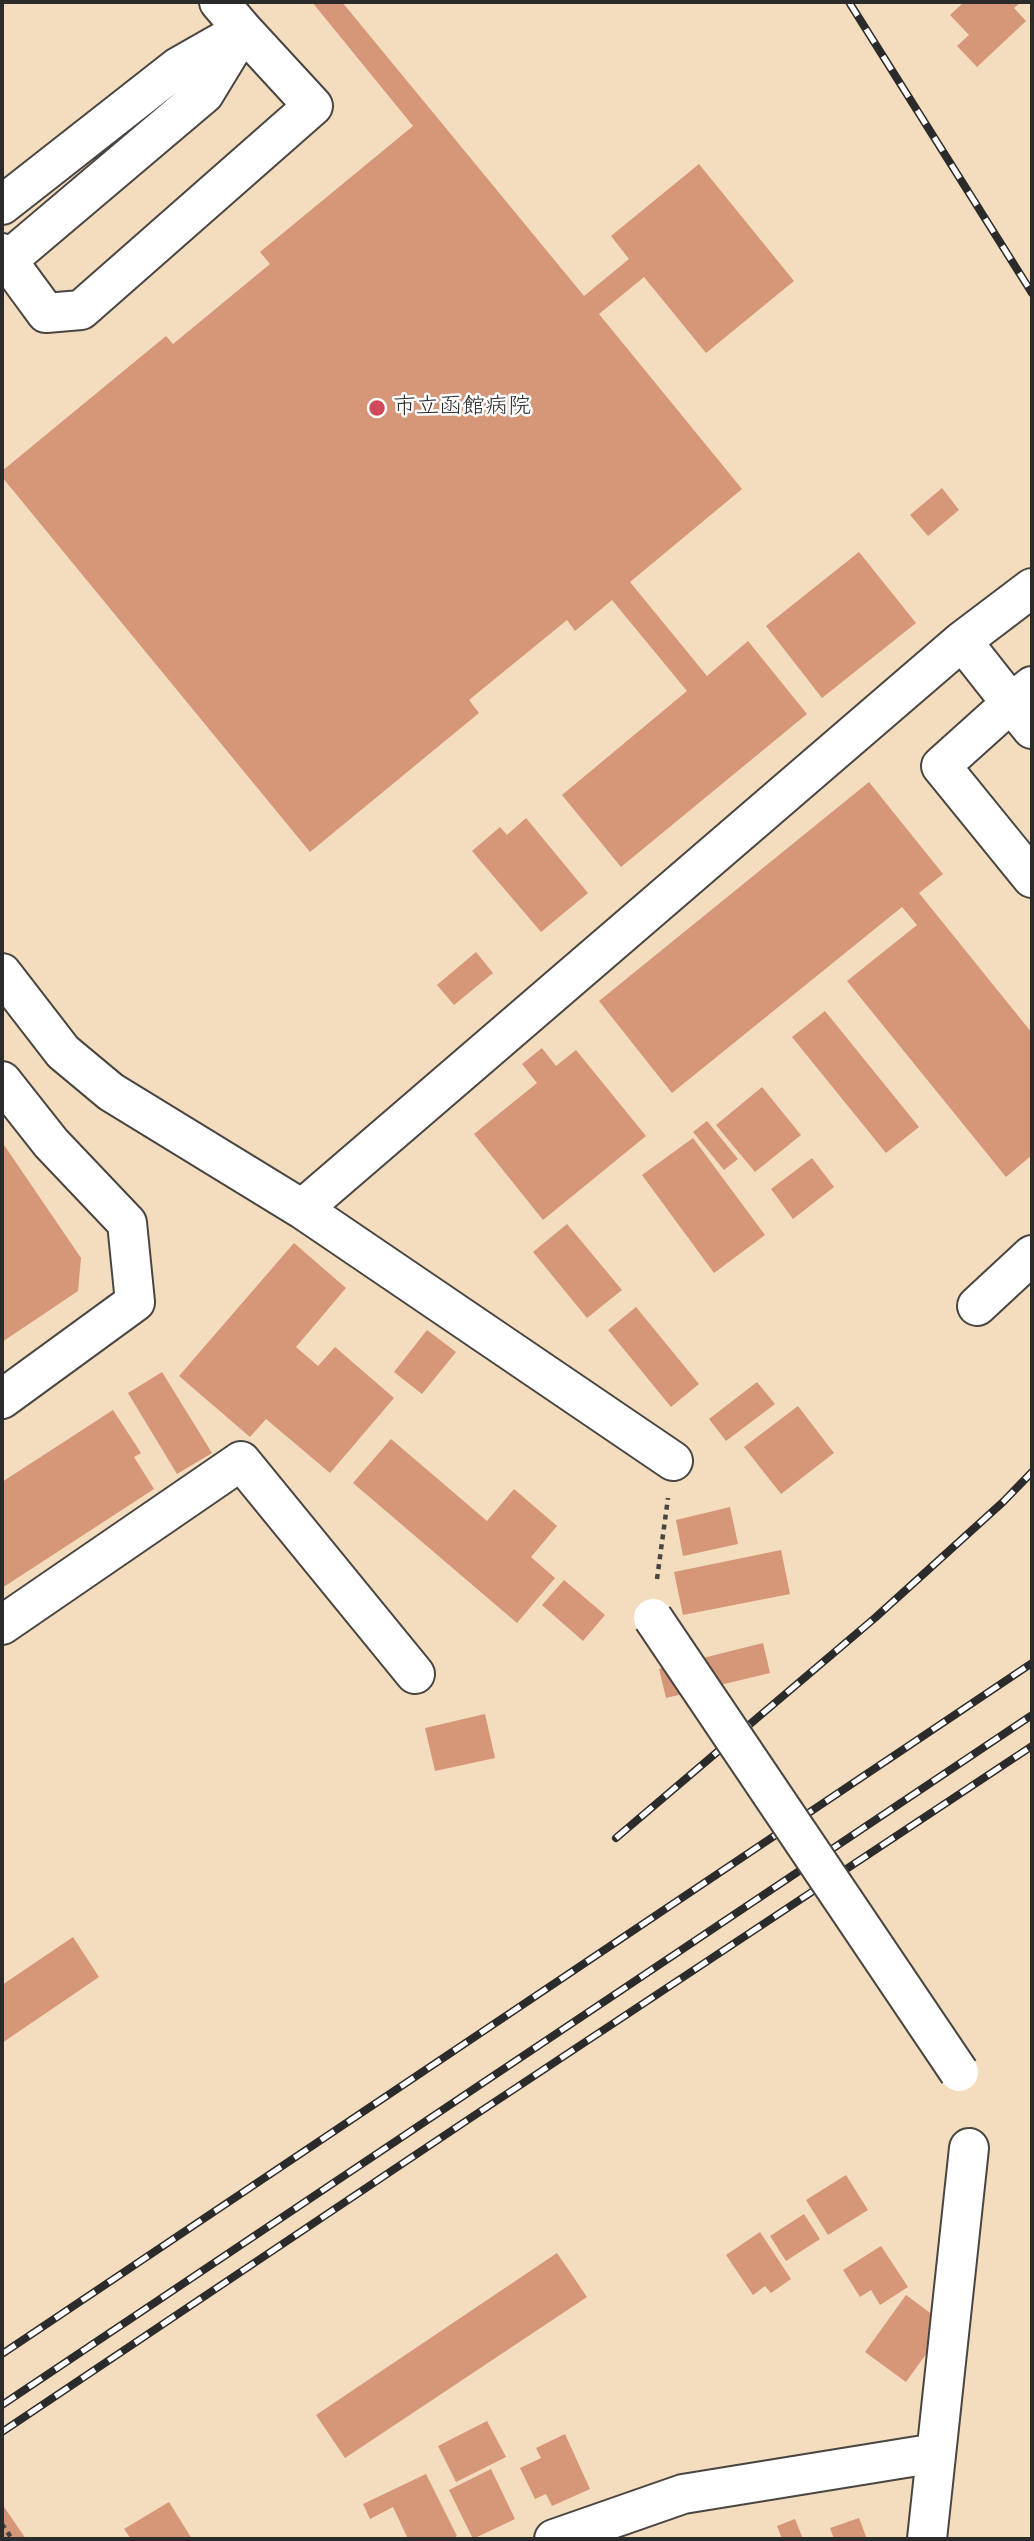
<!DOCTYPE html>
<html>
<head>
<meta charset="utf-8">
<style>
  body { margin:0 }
  #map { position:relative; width:1034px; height:2541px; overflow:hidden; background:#f4dcbe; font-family:Mynerve,sans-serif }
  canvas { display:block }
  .frame { position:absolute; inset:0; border:4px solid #2b2b2b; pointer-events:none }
</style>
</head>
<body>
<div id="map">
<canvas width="1034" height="2541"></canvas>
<div class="frame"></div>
</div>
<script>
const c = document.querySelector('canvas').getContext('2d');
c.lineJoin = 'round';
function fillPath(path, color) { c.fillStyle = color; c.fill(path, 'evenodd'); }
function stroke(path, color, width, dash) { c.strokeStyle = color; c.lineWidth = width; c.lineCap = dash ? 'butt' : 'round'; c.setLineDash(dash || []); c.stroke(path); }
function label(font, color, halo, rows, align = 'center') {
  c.font = font + ' Mynerve,"Klee One",sans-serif'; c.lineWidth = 5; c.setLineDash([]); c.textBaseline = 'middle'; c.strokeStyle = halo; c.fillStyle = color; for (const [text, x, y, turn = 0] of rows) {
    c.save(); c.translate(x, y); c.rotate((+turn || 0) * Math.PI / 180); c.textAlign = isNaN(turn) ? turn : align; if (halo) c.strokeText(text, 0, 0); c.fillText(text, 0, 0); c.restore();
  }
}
fillPath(new Path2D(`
  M312,2h30l242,294 45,-37 -18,-23 88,-72 95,117 -88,72 -62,-76 -45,37 143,175 -112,93 77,94 41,-35 59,73 -186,153 -59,-72 125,-104 -75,-91 -37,31 -8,-11 -98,80 10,13 -169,139 -308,-375v-6l164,-135 7,8 97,-80 -10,-12 153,-126z
  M964,2h57l-7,6 12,13 -49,46 -20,-21 12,-11 -19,-20z
  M942,488l17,22 -31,26 -18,-21z
  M859,552l57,71 -94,75 -56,-72z
  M869,782l74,92 -24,19 113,140v122l-26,22 -159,-196 70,-56 -15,-18 -230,186 -73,-92z
  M526,818l62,75 -47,39 -69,-81 28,-24 7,8z
  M476,952l17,21 -39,32 -17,-20z
  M825,1011l94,116 -33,26 -94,-116z
  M542,1048l14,18 20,-16 70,86 -103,84 -69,-86 63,-51 -15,-19z
  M762,1087l39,48 -46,37 -39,-47z
  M707,1121l31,38 -14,11 -31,-38z
  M693,1138l72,97 -51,38 -72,-98z
  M2,1142l79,116 -3,33 -76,51z
  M812,1158l22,29 -41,32 -22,-30z
  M567,1224l55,66 -35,28 -54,-66z
  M294,1243l52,45 -50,59 22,19 17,-19 59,51 -64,75 -64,-54 -16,18 -71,-61z
  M636,1307l63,77 -28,23 -63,-77z
  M427,1330l29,22 -34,42 -28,-22z
  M162,1372l50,81 -35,21 -49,-81z
  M757,1382l18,22 -49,37 -17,-22z
  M798,1406l36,47 -53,41 -37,-47z
  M113,1410l28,43 -7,4 20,32 -152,99v-106z
  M391,1439l96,82 27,-32 43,37 -26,31 24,21 -38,45 -164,-140z
  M730,1507l8,37 -55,12 -7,-36z
  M781,1550l9,44 -107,21 -9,-43z
  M564,1580l41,35 -22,26 -41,-36z
  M763,1643l7,30 -104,25 -7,-29z
  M485,1714l10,44 -60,13 -10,-43z
  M73,1937l26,40 -97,66v-58z
  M846,2175l22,35 -40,25 -22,-35z
  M804,2214l16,25 -34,22 -16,-25z
  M760,2232l31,47 -20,14 -6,-7 -12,9 -27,-40z
  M881,2246l27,41 -28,18 -9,-15 -11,7 -17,-27z
  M557,2253l30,44 -242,161 -29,-43z
  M906,2295l27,20 1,28 -28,39 -41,-30z
  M487,2421l19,36 -50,25 -18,-36z
  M565,2434l25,55 -38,17 -6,-12 -11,5 -15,-31 21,-10 -5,-10z
  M491,2469l24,50 -42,20 -24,-49z
  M426,2474l31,62 -6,3h-43l-15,-32 -23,12 -7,-15z
  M169,2502l23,37h-61l-7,-10z
  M2,2504l24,35h-24z
  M859,2518l8,21h-33l-4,-11z
  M795,2519l8,20h-21l-5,-13z`), '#d69678');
const minor = new Path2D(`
  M2,205l176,-138 65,-37 70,76 -232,204 -35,3 -44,-60
  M2,265l202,-171 39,-64 -24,-28
  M962,641l49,62 -70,63 91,112
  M1032,686l-21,17 21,26
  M2,973l61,79 48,40 191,117 371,252
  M2,1081l49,62 76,80 8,79 -133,97
  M302,1209l660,-568 70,-53
  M977,1306l55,-51
  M2,1625l239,-164 174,213
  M554,2539l129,-45 253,-41
  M927,2539l42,-391`);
stroke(minor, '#494641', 42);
stroke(new Path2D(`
  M657,1579l11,-81
  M2,2524l10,15`), '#494641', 4.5, [5, 5]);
stroke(minor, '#fff', 38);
const rail = new Path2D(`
  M849,2l183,291
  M616,1838l260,-221 127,-115 29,-30
  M2,2354l1030,-691
  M2,2405l1030,-690
  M2,2432l467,-313 563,-373`);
stroke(rail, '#2b2b2b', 8);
stroke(rail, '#fff', 5, [16]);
const minorBridge = new Path2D(`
  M653,1618l306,454`);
stroke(minorBridge, '#494641', 42, []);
stroke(minorBridge, '#fff', 38);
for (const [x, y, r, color] of [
  [377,408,9,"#d1495b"]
]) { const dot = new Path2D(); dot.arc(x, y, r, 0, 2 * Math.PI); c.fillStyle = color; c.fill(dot); stroke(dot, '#fff', 2.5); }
label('23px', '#2b2b2b', '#fff', [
  ["市立函館病院",393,408]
], 'left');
</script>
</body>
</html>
